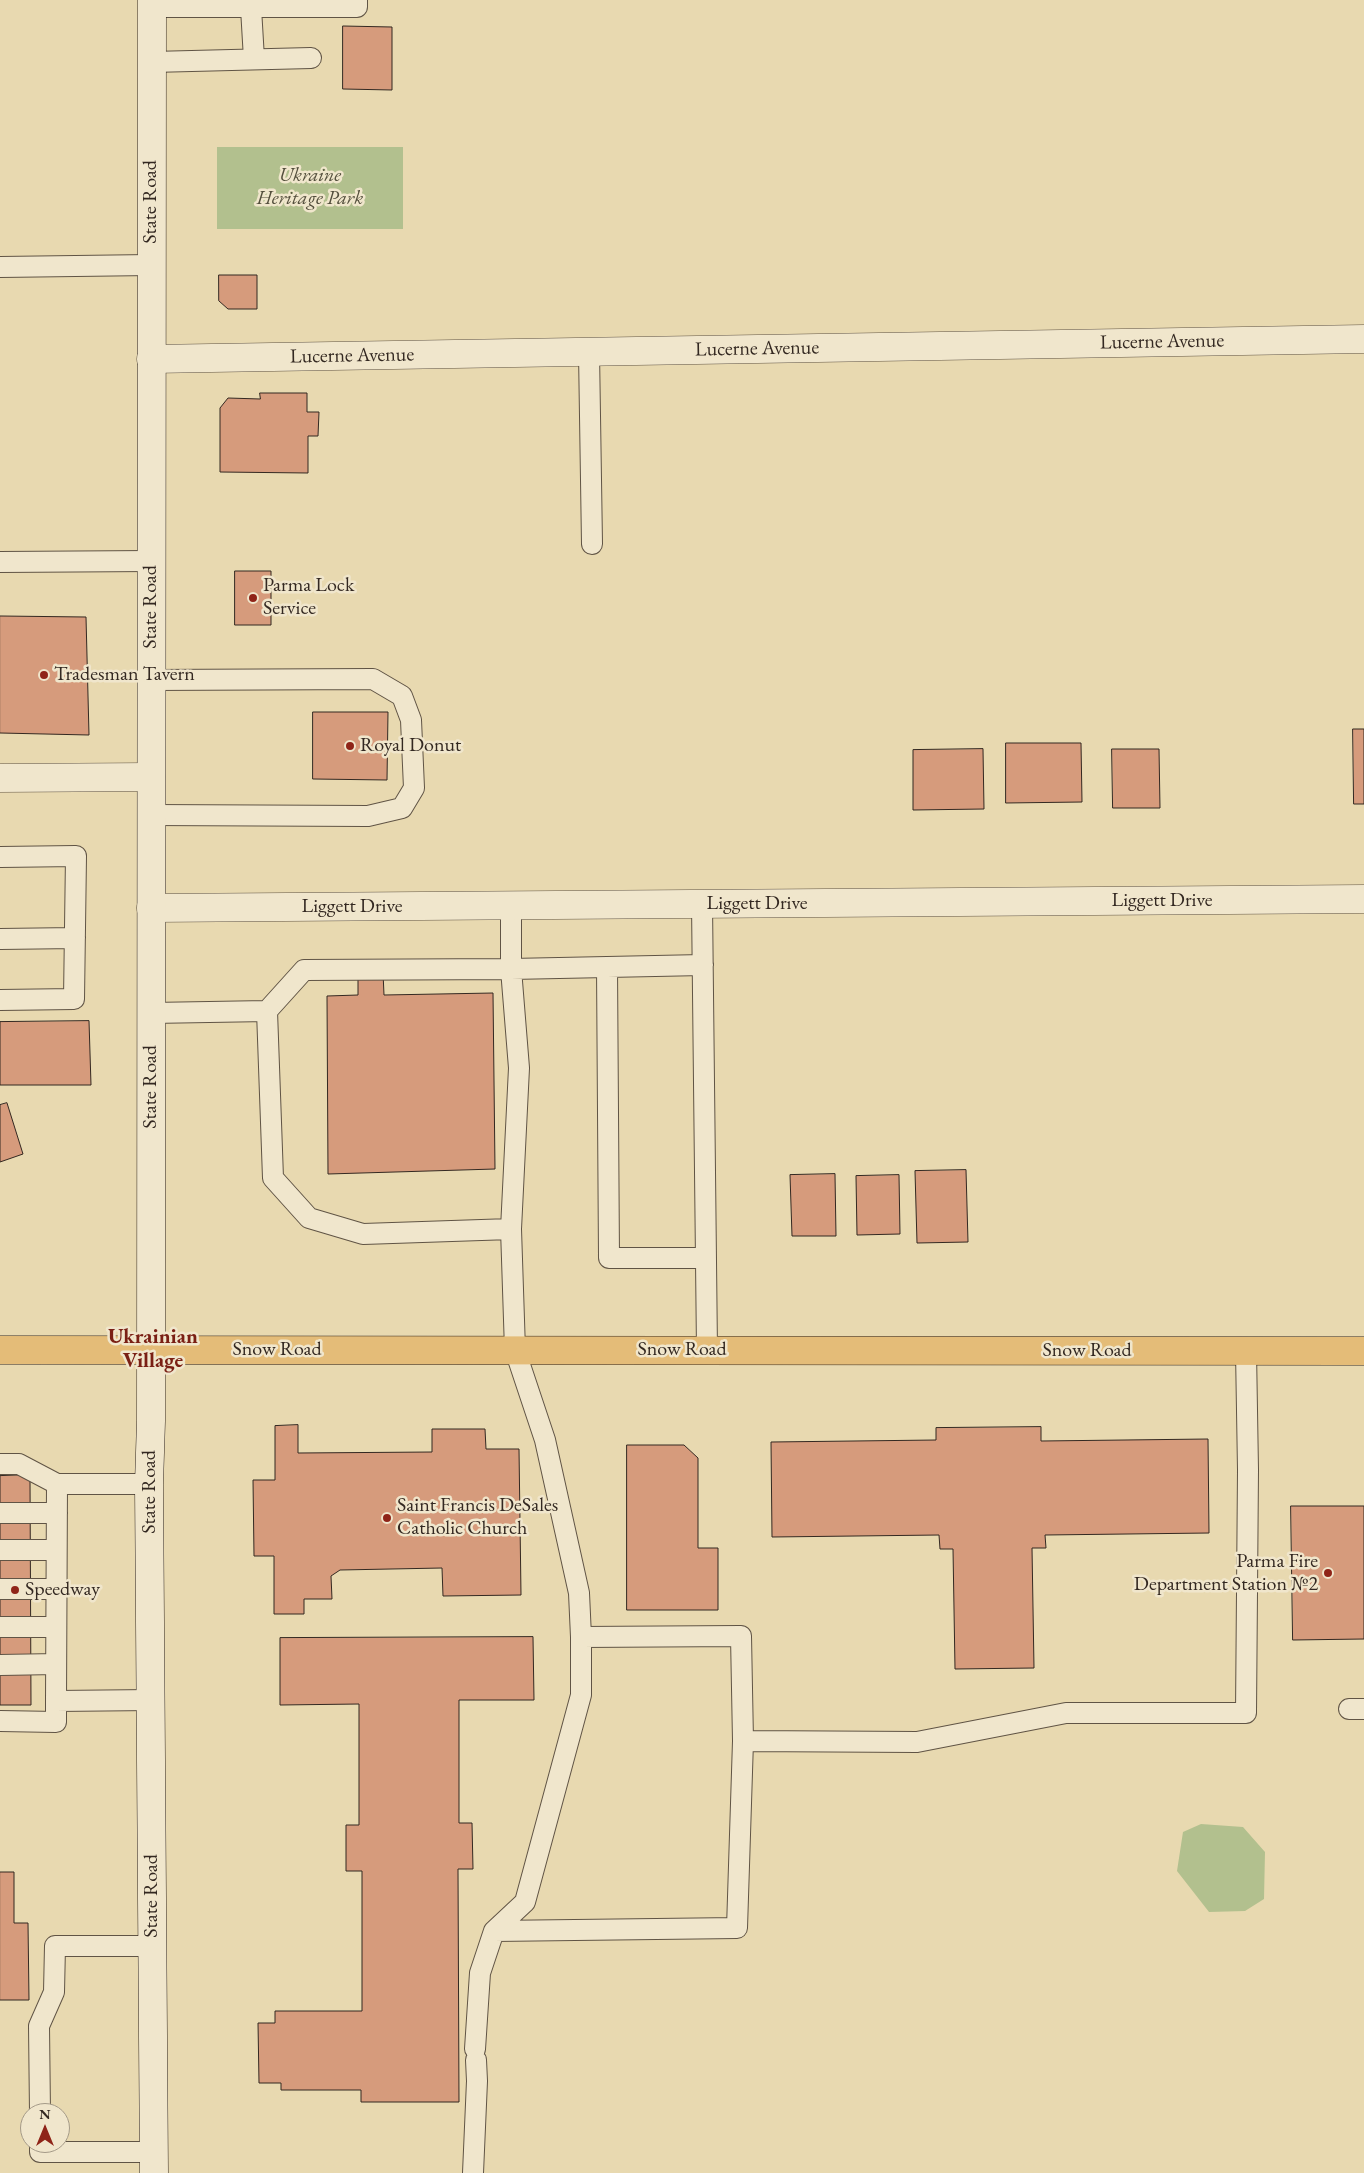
<!DOCTYPE html>
<html>
<head>
<meta charset="utf-8">
<style>
  body { margin:0 }
  #map { position:relative; width:1364px; height:2173px; overflow:hidden; background:#e8d9b0; font-family:"EB Garamond",serif }
  canvas { display:block }
  .north { position:absolute; left:20px; top:2103px; width:50px; height:50px; box-sizing:border-box; background:#f0e6cc; border:1px solid #a49a88; border-radius:50%; rotate:0deg; font-size:14px; font-weight:700; line-height:20px; text-align:center; color:#332821 }
  .north::after { content:''; display:block; margin:auto; width:18px; height:22px; background:#8f2418; clip-path:polygon(50% 0,100% 100%,50% 72%,0 100%) }
</style>
</head>
<body>
<div id="map">
<canvas width="1364" height="2173"></canvas>
<div class="north">N</div>
</div>
<script>
const c = document.querySelector('canvas').getContext('2d');
c.lineJoin = 'round';
function fillPath(path, color) { c.fillStyle = color; c.fill(path, 'evenodd'); }
function stroke(path, color, width, dash) { c.strokeStyle = color; c.lineWidth = width; c.lineCap = dash ? 'butt' : 'round'; c.setLineDash(dash || []); c.stroke(path); }
function label(font, color, halo, rows, align = 'center') {
  c.font = font + ' "EB Garamond",serif'; c.lineWidth = 5; c.setLineDash([]); c.textBaseline = 'middle'; c.strokeStyle = halo; c.fillStyle = color; for (const [text, x, y, turn = 0] of rows) {
    c.save(); c.translate(x, y); c.rotate((+turn || 0) * Math.PI / 180); c.textAlign = isNaN(turn) ? turn : align; if (halo) c.strokeText(text, 0, 0); c.fillText(text, 0, 0); c.restore();
  }
}
fillPath(new Path2D(`
  M217,147h186v82h-186z
  M1201,1824l42,3 22,25 -1,47 -19,12 -36,1 -32,-41 6,-39z`), '#b2c08e');
const building = new Path2D(`
  M343,26l49,1v63l-49,-1z
  M219,275h38v34h-29l-9,-8z
  M260,393h47v19h12l-1,24h-10v37l-88,-1v-64l8,-10 32,1z
  M235,571h36v54h-36z
  M0,616l86,1 3,118 -89,-2z
  M313,712h75l-1,68 -74,-1z
  M1353,729h11v75h-10z
  M1006,743h75l1,59 -76,1z
  M983,749l1,60 -71,1v-60z
  M1112,749h47l1,59h-47z
  M383,972l1,23 109,-2 2,176 -167,5 -1,-178 31,-1v-22z
  M89,1021l2,64h-91v-63z
  M7,1103l16,51 -23,8v-57z
  M966,1170l2,72 -51,1 -2,-72z
  M835,1174l1,62h-44l-2,-61z
  M899,1175l1,59 -43,1 -1,-59z
  M298,1425v28l134,-1v-23h53l1,20h33l2,146 -78,1 -1,-28 -102,2 -9,6 1,23h-28v15h-30v-58h-20l-1,-76h22v-54z
  M1041,1427v14l167,-2 1,94 -164,2 1,13h-14l2,120 -79,1 -2,-120h-13l-1,-14 -167,2 -1,-95 165,-2v-12z
  M627,1445h57l14,13v90h20v62h-91z
  M30,1475l1,230h-31v-229z
  M1291,1506h73v133l-71,1z
  M533,1637l1,63h-75v123h13l1,46h-15l1,233h-98v-12h-80v-7h-22l-1,-60h17v-12h87v-140h-16v-46h13v-121l-79,1v-67z
  M0,1872h14v51h14l1,77h-29z`);
fillPath(building, '#d69b7c');
stroke(building, '#332821', 1);
const service = new Path2D(`
  M152,7h205v-7
  M251,8l3,51
  M152,62l159,-4
  M0,267l151,-2
  M589,352l3,192
  M0,562l151,-1
  M151,680l222,-1 29,17 9,24 3,68 -12,20 -34,8 -217,-1
  M0,857l76,-1 -2,143 -74,1
  M702,904l5,446
  M511,906v63l192,-4
  M0,939l75,-1
  M607,967l2,291h97
  M151,1013l116,-2
  M511,1229l-148,5 -54,-16 -36,-40 -6,-167 37,-41 207,-1 8,99 -8,161 4,121 30,90 34,153 2,44 160,-1 2,105 174,1 149,-29h180l2,-243 -2,-119
  M0,1464h19l38,20 -1,217
  M57,1484h92
  M0,1513h57
  M0,1550h56
  M0,1589h56
  M0,1627h56
  M0,1665l56,-1
  M1349,1709h15
  M0,1721l56,1v-21l96,-1
  M494,1931l243,-3 6,-187
  M475,2049l5,-76 14,-42 31,-29 56,-207v-58
  M40,2113l-1,-87 15,-34 1,-46h98
  M40,2143v9h114
  M473,2173l4,-92 -1,-21`);
const minor = new Path2D(`
  M151,359l1213,-20
  M0,778l151,-1
  M151,908l1213,-9`);
const secondary = new Path2D(`
  M152,0l-1,1421 -2,63 5,689`);
const primary = new Path2D(`
  M0,1350l1364,1`);
stroke(service, '#605445', 22);
stroke(minor, '#605445', 29);
stroke(secondary, '#332821', 29);
stroke(primary, '#332821', 29);
stroke(service, '#f0e6cc', 20);
stroke(minor, '#f0e6cc', 28);
stroke(secondary, '#f0e6cc', 28);
stroke(primary, '#e4bc78', 28);
for (const [x, y, r, color] of [
  [253,598,5,"#8f2418"],
  [44,675,5,"#8f2418"],
  [350,746,5,"#8f2418"],
  [387,1518,5,"#8f2418"],
  [1328,1573,5,"#8f2418"],
  [15,1590,5,"#8f2418"]
]) { const dot = new Path2D(); dot.arc(x, y, r, 0, 2 * Math.PI); c.fillStyle = color; c.fill(dot); stroke(dot, '#f0e6cc', 2); }
label('italic 20px', '#534e3c', '#f0e6cc', [
  ["Ukraine",310,176],
  ["Heritage Park",310,199]
]);
label('20px', '#332821', '#f0e6cc', [
  ["State Road",151,202,-90],
  ["Lucerne Avenue",1162,342,-1],
  ["Lucerne Avenue",757,349,-1],
  ["Lucerne Avenue",352,356,-1],
  ["State Road",151,607,-90],
  ["Liggett Drive",1162,901],
  ["Liggett Drive",757,904],
  ["Liggett Drive",352,907],
  ["State Road",151,1087,-90],
  ["Snow Road",277,1350],
  ["Snow Road",682,1350],
  ["Snow Road",1087,1351],
  ["State Road",150,1492,-90],
  ["State Road",152,1896,-90]
]);
label('20px', '#332821', '#f0e6cc', [
  ["Parma Lock",263,586],
  ["Service",263,609],
  ["Tradesman Tavern",54,675],
  ["Royal Donut",360,746],
  ["Saint Francis DeSales",397,1506],
  ["Catholic Church",397,1529],
  ["Parma Fire",1318,1562,"right"],
  ["Department Station №2",1318,1585,"right"],
  ["Speedway",25,1590]
], 'left');
label('bold 21px', '#7a1f14', '#f0e6cc', [
  ["Ukrainian",153,1337],
  ["Village",153,1361]
]);
</script>
</body>
</html>
